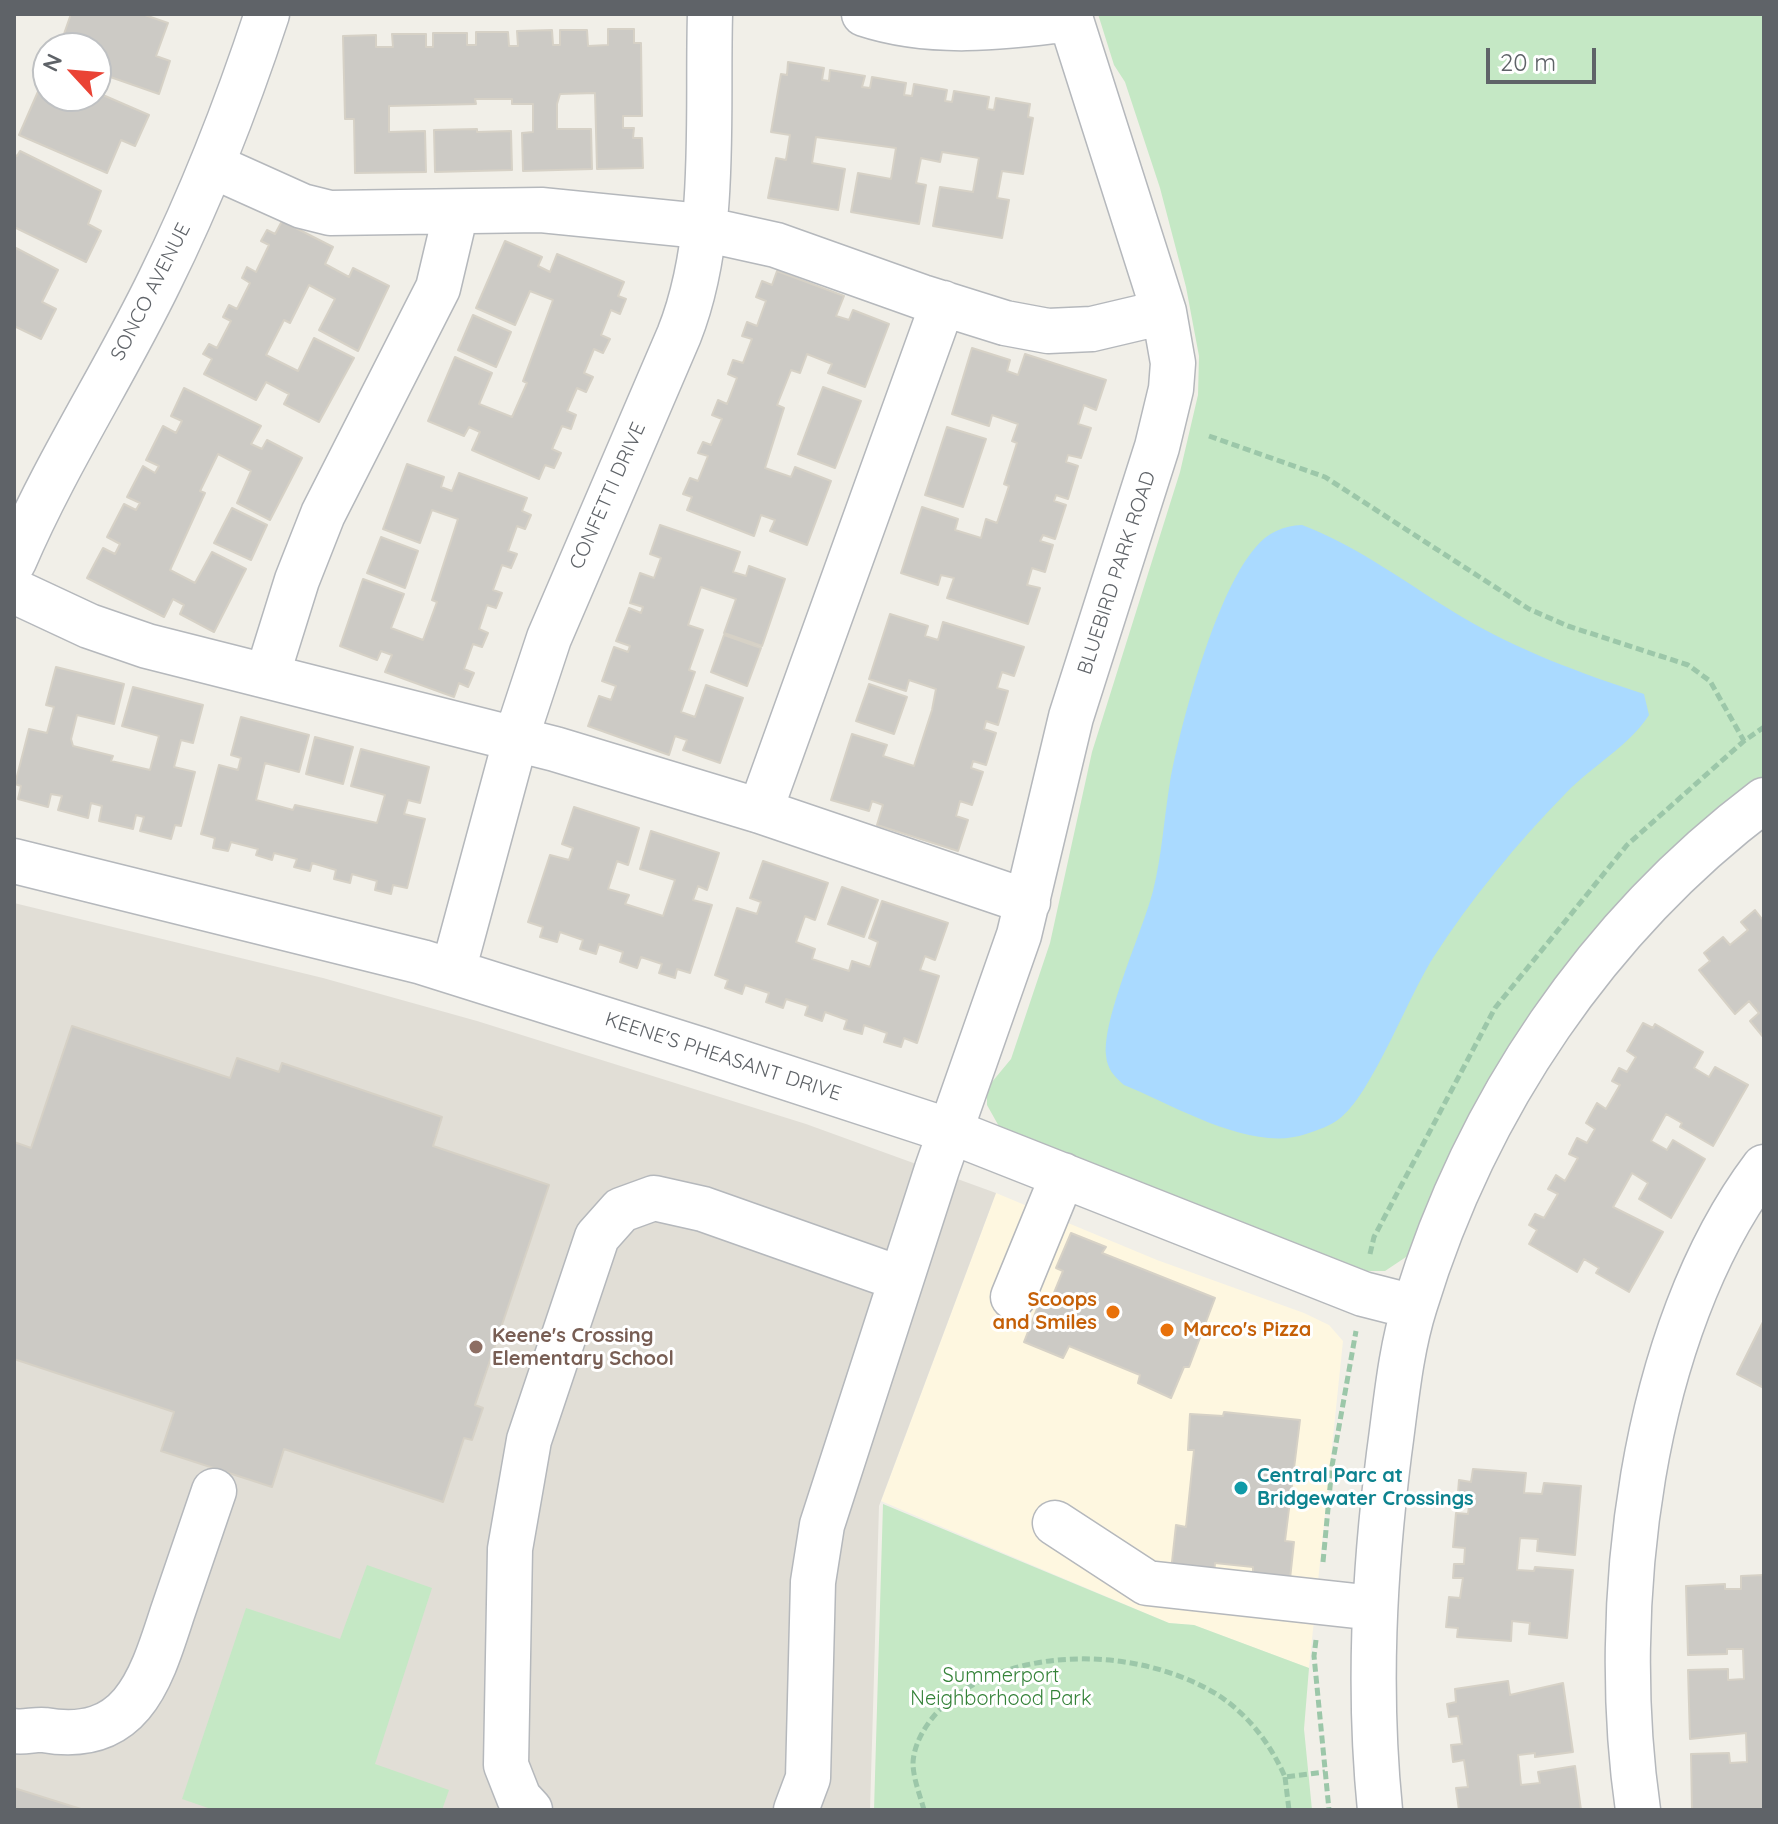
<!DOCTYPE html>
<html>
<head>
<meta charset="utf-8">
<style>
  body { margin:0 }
  #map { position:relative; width:1778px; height:1824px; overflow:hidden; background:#f1efe8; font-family:Quicksand,sans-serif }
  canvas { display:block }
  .frame { position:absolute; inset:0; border:16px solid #5f6368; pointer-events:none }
  .north { position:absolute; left:32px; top:32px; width:80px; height:80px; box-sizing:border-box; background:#fff; border:2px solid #bfc1c3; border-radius:50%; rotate:296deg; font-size:22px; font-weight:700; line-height:32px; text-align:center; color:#5f6368 }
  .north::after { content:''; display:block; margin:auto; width:28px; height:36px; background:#ea4335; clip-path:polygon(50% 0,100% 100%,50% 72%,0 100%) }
  .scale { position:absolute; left:1486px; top:48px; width:110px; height:36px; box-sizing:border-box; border:4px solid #5f6368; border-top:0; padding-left:10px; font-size:24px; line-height:28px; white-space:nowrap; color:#5f6368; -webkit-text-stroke:6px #fff; paint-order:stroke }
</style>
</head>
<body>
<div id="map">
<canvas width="1778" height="1824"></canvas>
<div class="frame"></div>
<div class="north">N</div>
<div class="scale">20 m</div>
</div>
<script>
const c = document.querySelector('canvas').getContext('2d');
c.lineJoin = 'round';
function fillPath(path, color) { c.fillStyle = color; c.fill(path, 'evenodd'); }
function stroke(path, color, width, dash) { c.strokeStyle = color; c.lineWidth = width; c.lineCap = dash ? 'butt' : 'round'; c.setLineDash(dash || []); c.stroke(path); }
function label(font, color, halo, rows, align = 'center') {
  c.font = font + ' Quicksand,sans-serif'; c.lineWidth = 6; c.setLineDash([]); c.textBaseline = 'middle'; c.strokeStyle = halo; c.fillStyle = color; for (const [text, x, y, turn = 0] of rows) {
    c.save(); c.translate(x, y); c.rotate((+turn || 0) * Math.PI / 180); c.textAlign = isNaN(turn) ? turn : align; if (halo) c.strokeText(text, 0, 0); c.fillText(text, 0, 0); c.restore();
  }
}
fillPath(new Path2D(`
  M996,1193l161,67 147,53 25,12 14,16 -34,327 -115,-43 -25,-2 -288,-122z`), '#fef7e0');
fillPath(new Path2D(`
  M14,903l309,75 154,43 329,103 190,69 -117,313 -9,304h-856z`), '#e1ded6');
fillPath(new Path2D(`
  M1098,14h666v762l-33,23 -83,76 -236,378 -27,18h-29l-355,-141 -14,-25v-17l24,-29 39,-116 42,-191 88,-280 18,-77 1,-39 -13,-69 -26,-99 -35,-106 -11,-17z
  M883,1504l286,119 25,2 115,43 -5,61 8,81h-438z
  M367,1565l65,23 -57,176 74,26 -7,20h-228l-32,-11 64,-191 94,31z`), '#c5e8c5');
fillPath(new Path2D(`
  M1302,525c58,22 108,61 160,92 58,34 118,56 182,77l5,21c-20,31 -57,51 -83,78 -49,50 -95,106 -133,165 -25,39 -62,138 -94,161 -9,7 -21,11 -33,15 -54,19 -130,-28 -182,-49 -10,-9 -17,-16 -18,-30 -3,-39 36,-122 47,-164 9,-36 11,-73 17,-109 11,-60 46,-189 85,-234 13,-16 28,-22 47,-23z`), '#aadaff');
const building = new Path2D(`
  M71,14h71l26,9 -12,33 14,5 -11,33 -63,-22v-24h-37z
  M608,29h26v14h7l1,73h-19v12h11l-1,10h9l1,30 -46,1 -2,-76 -35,1 -3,10v25h34l1,40 -69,2 -1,-38 11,-1v-28h-21v-5h-37l1,5 -87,2v26l36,-1 1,41 -71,1 -1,-54h-9l-2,-83 33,-1v12h17l-1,-13h34v13h7v-14h34v12h9v-13h32l1,14h9l-1,-15 35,-1 1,15h7v-15h27l1,16 20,-1z
  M788,62l36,6 -2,12 7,1 1,-11 35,6 -3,11 8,1 2,-11 34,6 -2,12 8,1 2,-12 33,6 -2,11 7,1 2,-11 35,6 -2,12 7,1 2,-12 34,6 -2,13 5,1 -10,56 -21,-3 -5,27 12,2 -7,38 -69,-12 7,-39 33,5 6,-34 -37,-6 -2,10 -19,-4 -5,25 10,2 -7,39 -68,-12 7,-39 33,6 5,-31 -80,-11 -4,26 33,6 -7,41 -70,-12 8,-40 10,2 4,-25 -19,-3 10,-58 6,1z
  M47,71l1,25h48v-4l53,23 -14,31 -14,-6 -14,33 -88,-38z
  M477,129v3l34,-1 1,39 -77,2 -1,-42z
  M20,151l81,40 -13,33 13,7 -15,31 -72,-35v-73l3,2z
  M282,221l51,26 -8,17 24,13 4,-9 36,18 -31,65 -39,-21 16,-31 -26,-14 -19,38 -6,-3 -18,35 32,16 16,-33 40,20 -35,64 -35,-18 5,-10 -23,-12 -10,18 -52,-26 8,-15 -9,-5 6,-10 8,4 14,-27 -8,-4 6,-12 8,4 13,-26 -8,-5 5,-11 9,5 13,-27 -8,-4 6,-11 8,4z
  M505,241l37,16 -4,9 12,6 7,-18 67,28 -6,14 8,3 -6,15 -9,-4 -10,25 9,4 -7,14 -9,-4 -10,24 9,4 -7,15 -9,-4 -10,23 9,4 -5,14 -9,-3 -10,23 9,4 -7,15 -9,-3 -6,14 -67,-29 8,-18 -11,-5 -5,9 -36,-15 27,-64 37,16 -13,31 33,13 15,-34 -4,-2 30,-81 -23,-9 -15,34 -39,-17z
  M14,247l44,23 -16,32 14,7 -15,30 -27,-13z
  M777,271l67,25 -8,20 13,4 4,-10 36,14 -24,63 -37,-14 4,-9 -25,-10 -7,19 -9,-3 -14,35 7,3 -19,60 26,9 4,-10 36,14 -24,64 -37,-14 5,-11 -14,-5 -7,21 -67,-26 5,-13 -9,-3 7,-16 8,3 10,-25 -10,-3 5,-11 8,3 11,-26 -10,-4 6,-15 9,4 10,-26 -9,-4 5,-14 10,3 9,-24 -10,-3 5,-14 10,4 9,-25 -10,-4 6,-16 10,4z
  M473,315l38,17 -15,35 -38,-17z
  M972,348l38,12 -3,11 11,4 7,-21 81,26 -10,30 -12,-5 -6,19 13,4 -10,30 -13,-3 -2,7 12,4 -10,33 -12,-4 -2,6 12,4 -11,34 -12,-4 -3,6 13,4 -8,27 -13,-4 -5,17 13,3 -12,36 -81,-26 7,-20 -13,-3 -3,10 -37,-12 21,-66 36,12 -3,11 26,8 5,-19 11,4 12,-37 -5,-2 13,-41 -5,-2 6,-17 -26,-9 -3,11 -37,-12z
  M823,387l38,14 -26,67 -37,-14z
  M184,388l77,38 -10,18 11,5 5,-9 35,18 -32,62 -33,-17 14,-32 -33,-17 -18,37 5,2 -35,77 25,13 17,-31 34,17 -32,63 -34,-18 4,-9 -11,-6 -9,18 -77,-39 16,-30 12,6 5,-10 -13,-7 17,-33 12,6 4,-7 -13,-6 16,-31 12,7 4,-7 -13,-6 17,-34 13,7 6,-12 -11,-5z
  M947,427l39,12 -23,68 -38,-12z
  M407,464l37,13 -3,10 11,4 7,-18 68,25 -5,13 9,4 -6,14 -8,-3 -9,25 9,3 -6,14 -9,-3 -9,25 9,3 -6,15 -9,-3 -8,24 9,4 -6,14 -9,-3 -9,25 10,4 -6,14 -9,-4 -5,14 -69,-25 7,-17 -11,-4 -4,9 -37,-14 23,-67 41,15 -13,34 32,12 14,-38 -5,-2 26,-81 -26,-9 -12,33 -37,-14z
  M232,508l35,17 -16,35 -37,-17z
  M660,525l80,27 -7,20 13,4 3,-10 36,13 -23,67 -38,-13 12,-34 -35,-12 -13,38 15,5 -14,40 6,2 -14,40 14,5 11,-32 37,13 -23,65 -37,-13 4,-10 -12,-4 -6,19 -81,-29 11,-30 12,4 5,-14 -14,-5 12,-34 14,5 2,-6 -14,-5 13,-33 12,5 2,-6 -13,-4 10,-30 14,5 7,-20 -11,-4z
  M381,537l37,14 -13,37 -38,-15z
  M890,614l38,12 -3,10 13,4 5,-18 81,25 -10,29 -12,-4 -5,16 11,3 -10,34 -12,-4 -2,8 12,4 -10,32 -13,-4 -2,7 12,4 -11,33 -12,-4 -4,15 12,4 -10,31 -81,-26 6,-20 -11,-4 -3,10 -38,-11 21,-66 35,11 -4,11 31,10 18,-56 4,-21 -27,-9 -3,11 -37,-12z
  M724,635l37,13 -14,38 -36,-14z
  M56,667l68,17 -10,40 -37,-9 -6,24 2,7 40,10 -2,5 39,9 9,-34 -37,-10 11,-39 70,18 -10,38 -12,-3 -7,27 21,5 -14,54 -6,-1 -4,14 -31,-8 4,-14 -8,-2 -3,14 -34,-8 3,-15 -11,-3 -3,15 -30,-8 4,-14 -11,-2 -3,13 -30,-8 3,-13 -6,-2 14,-55 18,4 7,-26 -8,-2z
  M869,684l38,13 -13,37 -38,-13z
  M241,717l68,18 -10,37 -34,-9 -9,37 37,10 2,-5 82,18 8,-28 -34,-9 10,-37 68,18 -9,36 -12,-3 -4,14 21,5 -18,69 -14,-3 -2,9 -16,-4 2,-9 -25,-7 -2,9 -16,-4 2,-9 -24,-7 -2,8 -16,-4 3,-8 -23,-6 -2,7 -16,-5 2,-6 -27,-7 -3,9 -15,-3 2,-10 -14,-4 18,-69 19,5 3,-12 -10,-3z
  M315,737l38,10 -10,37 -37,-10z
  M574,807l65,21 -11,37 -11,-4 -9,28 21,6 -4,9 38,12 12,-36 -35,-11 11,-38 68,22 -12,37 -9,-4 -5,14 19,5 -22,68 -13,-4 -2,9 -16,-5 3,-9 -21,-7 -4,11 -17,-6 3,-10 -24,-8 -3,10 -16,-5 3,-9 -23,-8 -3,10 -17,-5 3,-10 -15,-5 22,-67 19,5 4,-12 -11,-4z
  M763,861l65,22 -13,37 -10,-4 -9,26 19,7 -3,10 37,12 3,-10 18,6 8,-25 -9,-4 13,-37 66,22 -13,37 -10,-4 -5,14 19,6 -22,67 -13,-5 -3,9 -17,-5 3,-9 -23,-8 -2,9 -18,-5 3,-9 -22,-8 -3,9 -17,-6 3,-9 -22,-7 -3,9 -17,-6 3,-9 -24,-8 -3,9 -17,-6 3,-8 -13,-5 22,-67 20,6 4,-12 -11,-4z
  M842,887l36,13 -14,37 -36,-13z
  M1755,910l7,9 2,-2v121l-14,-17 9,-8 -10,-12 -14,13 -36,-44 11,-9 -6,-8 19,-16 7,8 18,-15 -7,-8z
  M1643,1023l10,5 2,-4 48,28 -9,16 15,9 6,-10 33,18 -35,61 -33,-19 2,-4 -16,-9 -15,27 16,9 6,-10 32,19 -34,59 -32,-19 9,-16 -16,-10 -19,34 50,25 -34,60 -33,-19 3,-5 -15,-9 -7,13 -48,-28 8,-14 -8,-5 6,-11 9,4 14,-24 -10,-5 8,-14 9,6 13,-23 -9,-4 8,-16 10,5 8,-14 -9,-6 11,-20 9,6 14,-24 -8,-4 7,-13 8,4 9,-15 -9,-6z
  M72,1026l158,52 7,-20 42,14 3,-9 160,54 -9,29 116,39 -74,220 8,3 -11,32 -8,-2 -21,64 -159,-53 -12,38 -111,-36 13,-39 -160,-53v-217l17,6z
  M1071,1233l35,14 -4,6 113,45 -26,69h-5l-13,31 -33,-15 2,-8 -71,-29 -6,12 -39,-16 16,-41 9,4 14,-34 -7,-3z
  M1764,1320v68l-27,-14z
  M1224,1412l76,8 -15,121 9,1 -4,37 -37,-4v-8l-38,-4 -1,12 -43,-4 5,-46 10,2 8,-77h-6l2,-36 33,2z
  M1473,1469l53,4 -2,20 18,1 2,-11 37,3 -6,69 -38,-4 1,-12 -18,-1 -3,32 17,1 1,-4 38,3 -6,68 -38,-4 1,-11 -18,-2 -1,20 -54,-4 1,-9 -12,-1 3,-30 11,1 3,-20h-10l1,-14h10l1,-16 -12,-1 3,-34 12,1 1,-8 -12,-1 2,-25 12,2z
  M1764,1575v235h-72l-1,-56 38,-1 1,10 17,-1 -1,-29 -56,6 -2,-69 40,-1v11l16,-1 -1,-30h-16v5l-39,1 -2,-69 39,-2v5h16v-13z
  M1508,1681l2,14 53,-12 10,69 -38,5v-4l-17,2 3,30 19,-2 -2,-11 37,-6 6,44h-122l-3,-22 12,-1 -4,-27 -11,2 -2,-17 11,-1 -4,-28 -9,1 -2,-13 9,-2 -1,-13z
  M14,1788l70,22h-70z`);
fillPath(building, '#cccac5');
stroke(building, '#d6d1c6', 2);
const minor = new Path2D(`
  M864,14c66,22 138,14 206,5
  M213,166l89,40 28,7 211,-3 140,14 95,21 146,52 83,26 43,8 44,-2 72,-17
  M14,561c42,-98 100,-186 146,-281 43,-87 77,-175 107,-266
  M14,591l75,35 58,20 408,103 205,62 268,91
  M267,676l30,-96 26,-66 115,-226 18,-76
  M760,811l183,-508
  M14,861l408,101 280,88 248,81 413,163 51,13
  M453,971l63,-233 33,-100 130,-303c39,-98 28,-217 31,-321
  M1013,1297l50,-122
  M1055,1523l92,60 227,25
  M14,1731c10,2 21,-2 30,-1 87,15 106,-48 128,-116 14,-41 28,-82 42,-123
  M530,1810l-11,-12 -13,-33 4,-216 19,-109 68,-203 24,-27 33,-12 49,11 198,70
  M796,1810l12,-32 5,-196 9,-57 115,-356 82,-234 52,-218 86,-270 14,-58 2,-26 -9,-51 -95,-298
  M1380,1810c-12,-120 -6,-236 9,-356 7,-50 11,-102 26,-149 61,-200 182,-379 349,-505
  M1638,1810c-29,-200 1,-477 126,-643`);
stroke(minor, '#b5b8bc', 47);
stroke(new Path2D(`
  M1209,436l116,41 204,132 39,17 120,39 22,16 34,60
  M1370,1254l4,-17 121,-229 132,-163 117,-104 20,-14
  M1323,1562l9,-96 24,-135
  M1316,1640l-2,16 15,154
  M1285,1777l4,33
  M924,1810c-4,-15 -11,-32 -11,-47 1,-24 19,-48 36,-62 71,-58 197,-53 272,-4 29,20 50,48 64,80l40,-5`), '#9cc7a9', 5, [8, 4]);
stroke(minor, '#fff', 44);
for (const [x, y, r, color] of [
  [1113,1312,8,"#e8710a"],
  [1167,1330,8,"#e8710a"],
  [476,1347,8,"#8d6e63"],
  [1241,1488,8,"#0f9aa8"]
]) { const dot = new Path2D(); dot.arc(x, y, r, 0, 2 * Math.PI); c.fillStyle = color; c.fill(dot); stroke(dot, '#fff', 3); }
label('20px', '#5f6368', '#fff', [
  ["SONCO AVENUE",151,292,-63],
  ["CONFETTI DRIVE",608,496,-66],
  ["BLUEBIRD PARK ROAD",1117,573,-72],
  ["KEENE'S PHEASANT DRIVE",723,1057,18]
]);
label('bold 20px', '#c56008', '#fff', [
  ["Scoops",1097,1300],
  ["and Smiles",1097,1323],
  ["Marco's Pizza",1183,1330,"left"]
], 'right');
label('bold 20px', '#785e54', '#fff', [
  ["Keene's Crossing",492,1336],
  ["Elementary School",492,1359]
], 'left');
label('bold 20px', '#0d838f', '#fff', [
  ["Central Parc at",1257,1476],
  ["Bridgewater Crossings",1257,1499]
], 'left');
label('20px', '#348238', '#fff', [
  ["Summerport",1001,1676],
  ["Neighborhood Park",1001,1699]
]);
</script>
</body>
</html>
